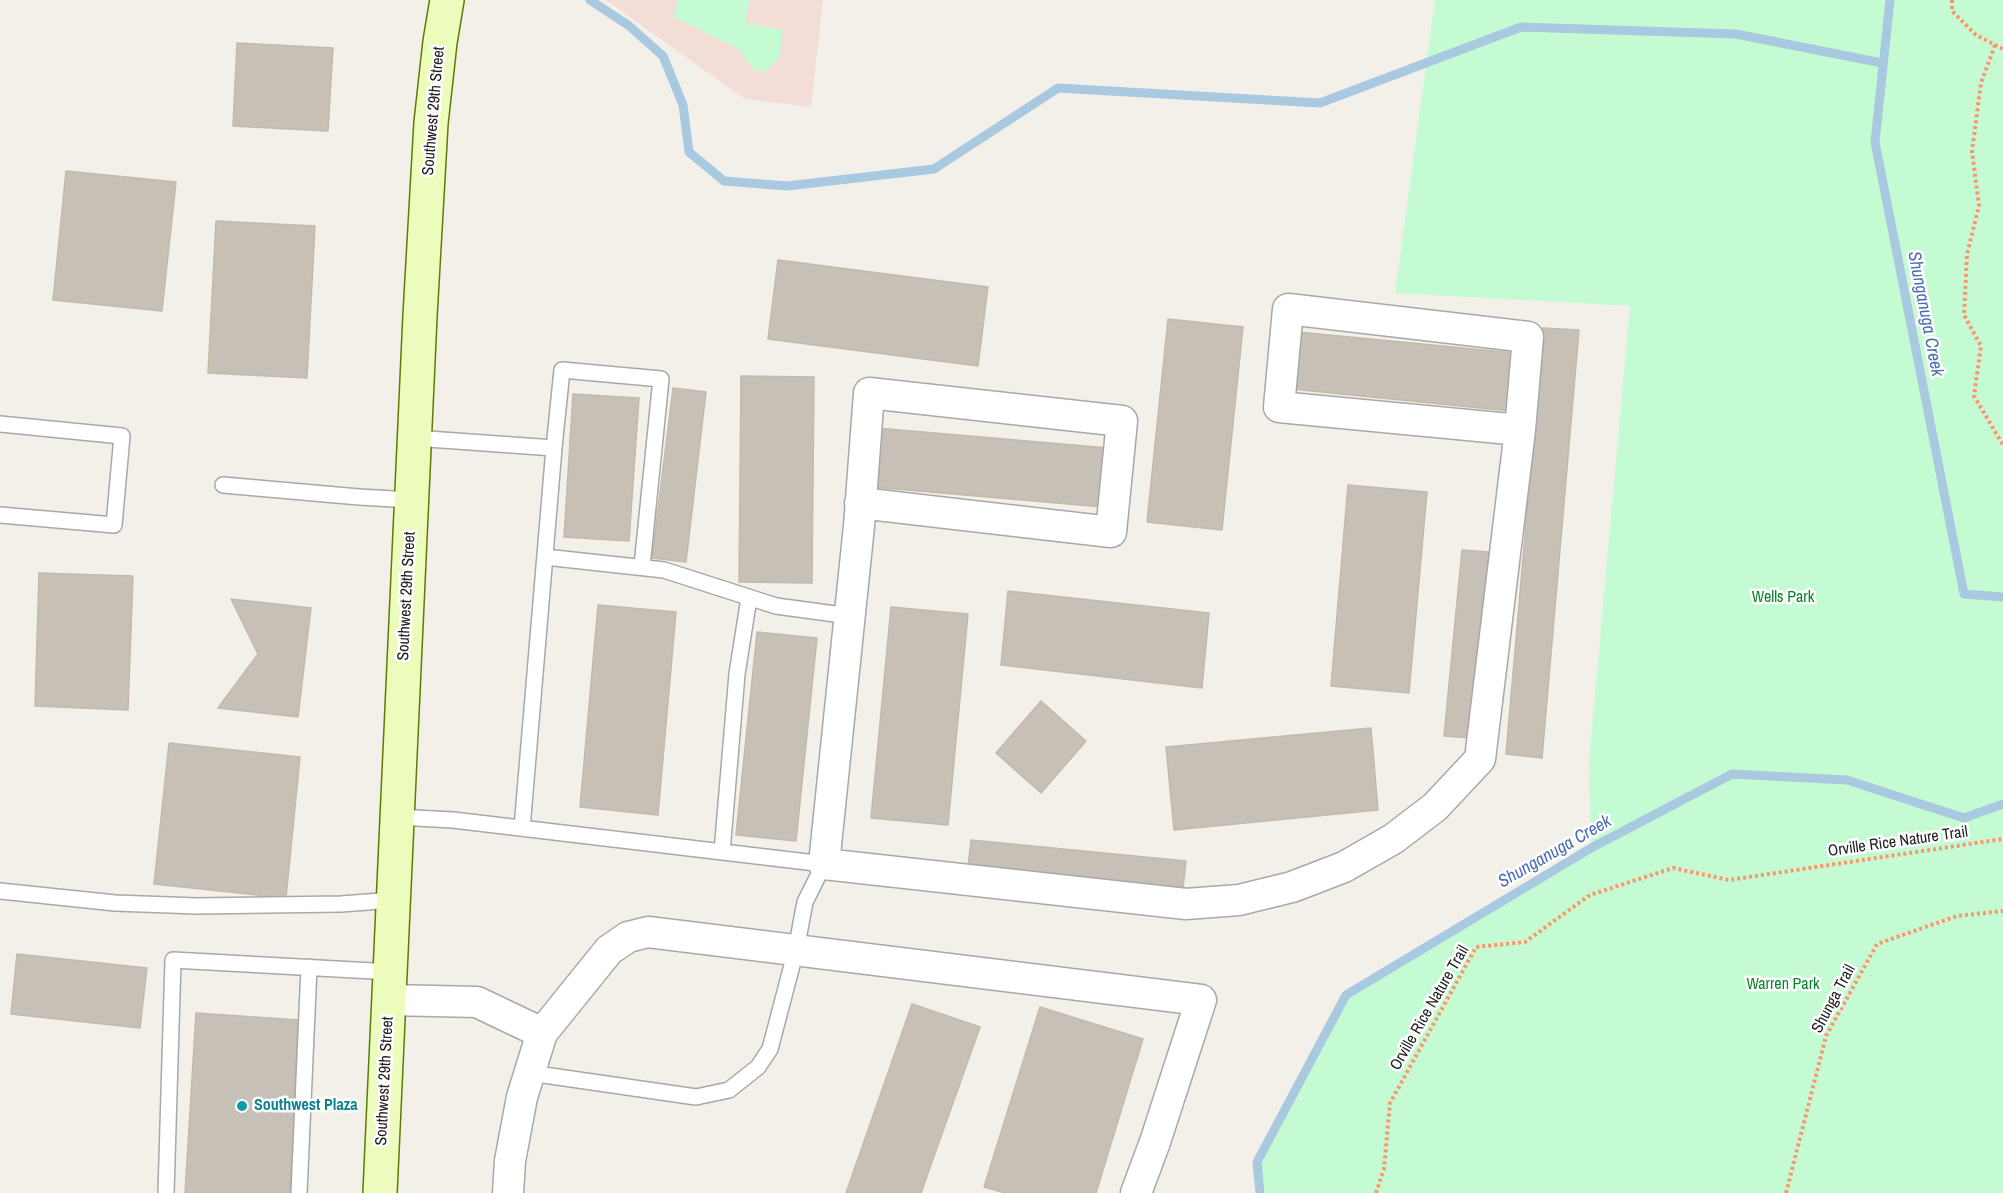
<!DOCTYPE html>
<html>
<head>
<meta charset="utf-8">
<style>
  body { margin:0 }
  canvas { display:block; background:#f2f0e8 }
</style>
</head>
<body>
<canvas width="2003" height="1193"></canvas>
<script>
const c = document.querySelector('canvas').getContext('2d');
c.lineJoin = 'round';
function fillPath(path, color) { c.fillStyle = color; c.fill(path, 'evenodd'); }
function stroke(path, color, width, dash) { c.strokeStyle = color; c.lineWidth = width; c.lineCap = dash ? 'butt' : 'round'; c.setLineDash(dash || []); c.stroke(path); }
function label(font, color, halo, rows, align = 'center') {
  c.font = font + ' "Archivo Narrow",sans-serif'; c.lineWidth = 5; c.setLineDash([]); c.textBaseline = 'middle'; c.strokeStyle = halo; c.fillStyle = color; for (const [text, x, y, turn = 0] of rows) {
    c.save(); c.translate(x, y); c.rotate((+turn || 0) * Math.PI / 180); c.textAlign = isNaN(turn) ? turn : align; if (halo) c.strokeText(text, 0, 0); c.fillText(text, 0, 0); c.restore();
  }
}
fillPath(new Path2D(`
  M606,0h217l-12,107 -66,-8z`), '#f2ddd7');
fillPath(new Path2D(`
  M677,0h72l-4,23 38,7 -4,28 -13,13 -13,-1 -13,-20 -66,-33z
  M1435,0h568v1193h-743l-3,-31 89,-167 245,-147 -2,-88 41,-454 -235,-13z`), '#c5fbd3');
stroke(new Path2D(`
  M590,0l38,25 35,31 20,49 6,47 35,29 63,5 147,-17 124,-81 262,15 201,-76 215,7 146,29
  M1890,0l-15,142 89,452 39,3
  M1260,1193l-3,-31 89,-167 245,-147 141,-74 115,6 117,38 39,-14`), '#a8c9e0', 9);
const building = new Path2D(`
  M237,43l96,5 -5,83 -95,-5z
  M66,171l110,11 -14,129 -109,-11z
  M216,221l99,5 -8,152 -99,-5z
  M778,260l210,27 -10,79 -210,-27z
  M1168,319l75,8 -21,203 -75,-8z
  M1543,328l36,2 -37,428 -36,-4z
  M1298,332l217,21 -5,58 -218,-22z
  M741,376l73,1 -2,206 -73,-1z
  M673,388l33,4 -20,170 -34,-4z
  M573,394l66,4 -10,143 -65,-4z
  M877,428l231,20 -5,59 -231,-20z
  M1348,485l79,7 -18,201 -78,-7z
  M1462,550l27,2 -18,186 -27,-2z
  M39,573l94,3 -5,134 -93,-4z
  M1008,591l201,22 -7,75 -201,-23z
  M231,599l80,9 -13,109 -80,-9 40,-54z
  M598,605l78,7 -18,203 -78,-8z
  M891,607l77,7 -20,211 -77,-7z
  M757,632l60,6 -21,203 -60,-6z
  M1041,701l45,40 -45,52 -45,-40z
  M1371,728l7,82 -204,20 -8,-83z
  M169,743l131,14 -14,141 -132,-14z
  M971,840l215,21 -3,27 -215,-22z
  M17,954l130,14 -7,60 -129,-14z
  M912,1004l68,23 -59,166h-75z
  M1040,1007l103,32 -47,154h-91l-21,-6z
  M196,1013l102,7 -8,173h-105z`);
fillPath(building, '#c7c0b7');
stroke(building, '#c4baa9', 1.5);
const lane = new Path2D(`
  M0,424l122,12 -8,89 -114,-10
  M414,438l140,10 -32,380
  M554,448l8,-78 99,9 -19,187
  M223,485l136,12 52,3
  M545,557l119,13 112,36 74,10
  M397,817l56,3 371,44 -19,38 -9,48 -26,99 -12,18 -29,23 -33,7 -166,-24
  M722,852l15,-178 12,-76
  M0,891l115,12 82,3 144,-2 53,-4
  M166,1193l7,-233 218,12
  M299,1193l10,-226`);
const street = new Path2D(`
  M860,503l251,29 11,-111 -253,-28 -10,133 -35,338 362,40 53,-4 53,-13 52,-20 49,-28 42,-32 45,-48 40,-329 8,-93 -240,-28 -9,98 241,23
  M389,1000l88,2 65,31
  M508,1193l2,-32 12,-64 20,-64 67,-83 19,-13 20,-5 553,68 -46,142 -19,51`);
const secondary = new Path2D(`
  M380,1193l40,-877 11,-193 9,-81 7,-42`);
stroke(lane, '#a8a8a8', 18);
stroke(street, '#a8a8a8', 33);
stroke(secondary, '#5b7e02', 36);
stroke(new Path2D(`
  M1952,0v11l24,24 27,14
  M1995,45l-14,38 -9,68 7,55 -12,48 -3,61 17,31 -7,50 29,49
  M1376,1193l8,-24 6,-66 86,-156 49,-5 65,-47 83,-27 56,12 274,-41
  M1786,1193l40,-157 51,-92 80,-28 46,-5`), '#fd956d', 4, [3, 3]);
stroke(lane, '#fff', 15);
stroke(street, '#fff', 30);
stroke(secondary, '#edfbbc', 33);
for (const [x, y, r, color] of [
  [242,1106,6,"#0f9aa8"]
]) { const dot = new Path2D(); dot.arc(x, y, r, 0, 2 * Math.PI); c.fillStyle = color; c.fill(dot); stroke(dot, '#fff', 2); }
label('16px', '#212121', '#fff', [
  ["Southwest 29th Street",434,111,-85],
  ["Southwest 29th Street",407,596,-87],
  ["Orville Rice Nature Trail",1898,842,-8],
  ["Shunga Trail",1834,999,-62],
  ["Orville Rice Nature Trail",1430,1008,-60],
  ["Southwest 29th Street",385,1081,-87]
]);
label('16px', '#098529', '#fff', [
  ["Wells Park",1783,598],
  ["Warren Park",1783,985]
]);
label('bold 16px', '#0d838f', '#fff', [
  ["Southwest Plaza",254,1106]
], 'left');
label('italic 18px', '#4a6db4', '#fff', [
  ["Shunganuga Creek",1925,314,79],
  ["Shunganuga Creek",1555,852,-30]
]);
</script>
</body>
</html>
